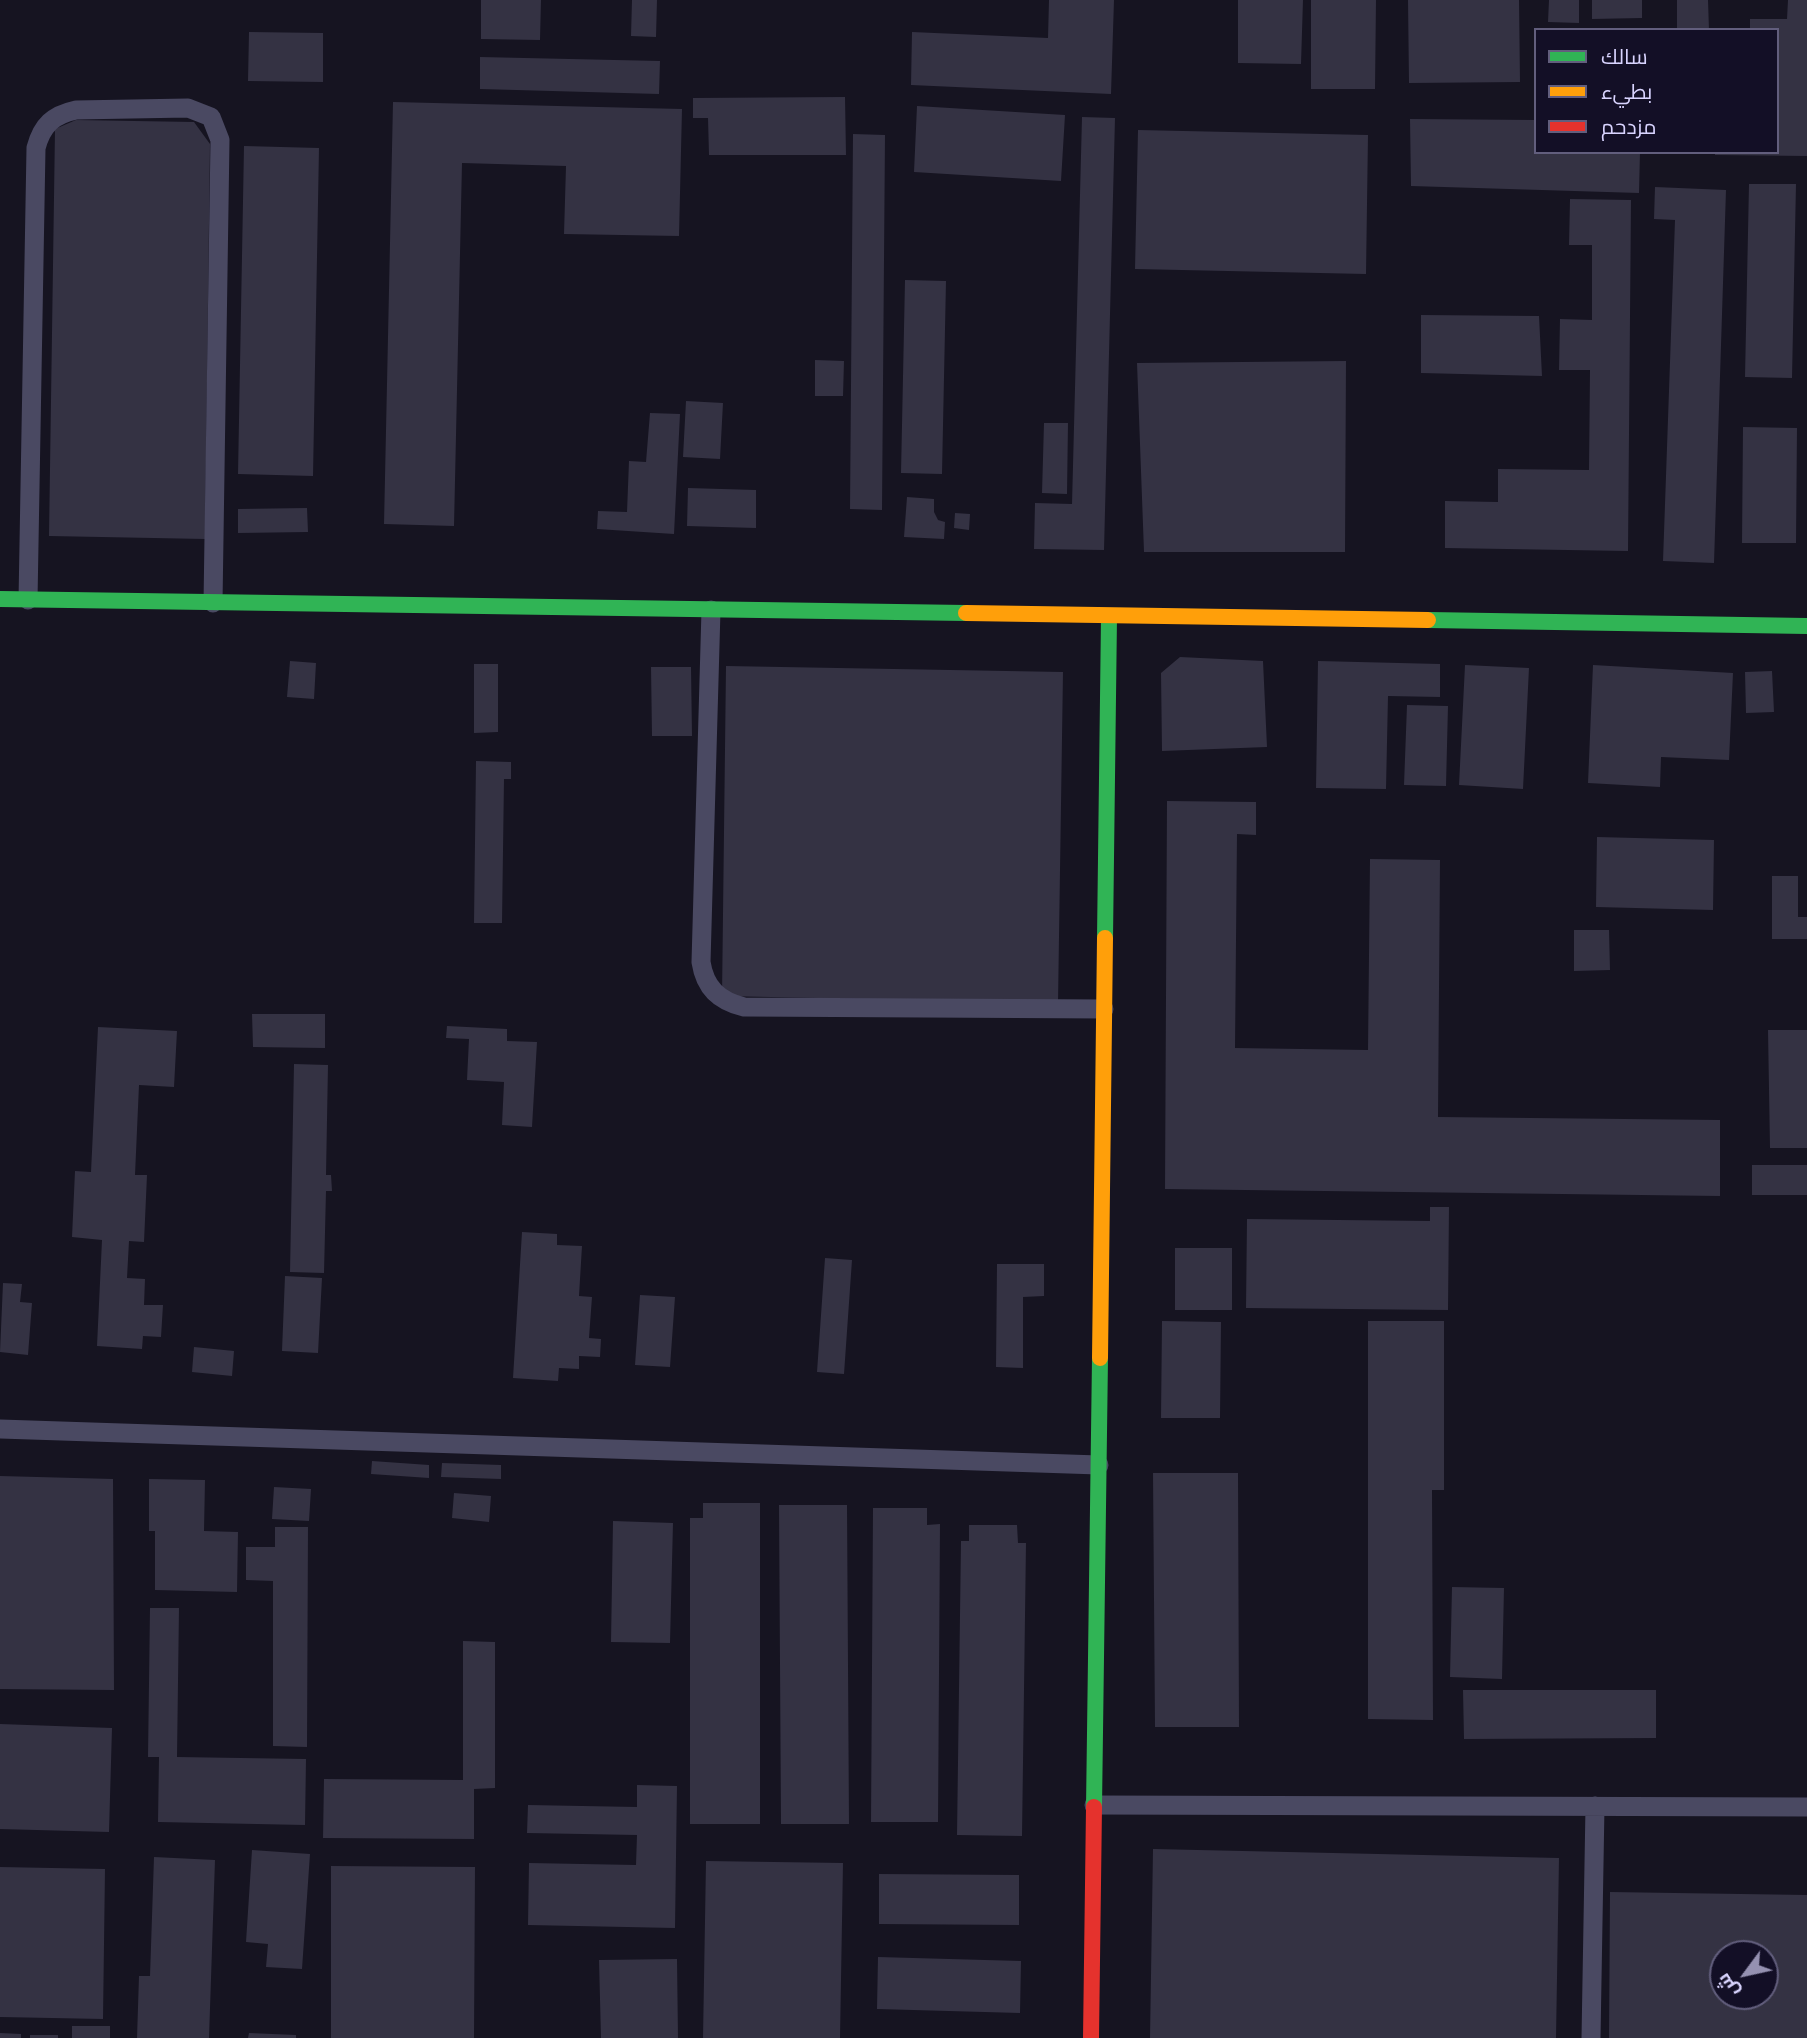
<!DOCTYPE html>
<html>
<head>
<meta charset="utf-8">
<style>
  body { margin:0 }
  #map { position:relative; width:1807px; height:2038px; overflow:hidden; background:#161421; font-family:Montserrat,Cairo,sans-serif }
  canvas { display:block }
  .legend { position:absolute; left:1534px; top:28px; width:245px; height:126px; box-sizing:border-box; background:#130f26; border:2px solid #625e7d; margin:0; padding:9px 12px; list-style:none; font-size:21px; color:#d9d4ff }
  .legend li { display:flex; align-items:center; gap:14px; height:35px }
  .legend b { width:35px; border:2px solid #625e7d }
  .north { position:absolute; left:1709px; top:1940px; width:70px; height:70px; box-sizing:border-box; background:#130f26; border:2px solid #625e7d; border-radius:50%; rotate:237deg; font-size:19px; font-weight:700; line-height:28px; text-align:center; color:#d9d4ff }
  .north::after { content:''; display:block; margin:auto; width:24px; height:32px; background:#9591b1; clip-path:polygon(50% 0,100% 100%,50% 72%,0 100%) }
</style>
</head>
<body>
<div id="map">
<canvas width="1807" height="2038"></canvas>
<ul class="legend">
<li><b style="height:9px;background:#30b455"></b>سالك</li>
<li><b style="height:9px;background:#ff9f0a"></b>بطيء</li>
<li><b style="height:9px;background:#e5322d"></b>مزدحم</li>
</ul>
<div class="north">ش</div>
</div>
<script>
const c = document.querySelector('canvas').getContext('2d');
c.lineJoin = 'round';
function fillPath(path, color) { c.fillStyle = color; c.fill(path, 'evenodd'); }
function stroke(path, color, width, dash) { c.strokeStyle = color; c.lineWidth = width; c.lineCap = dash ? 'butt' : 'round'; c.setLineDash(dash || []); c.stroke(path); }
fillPath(new Path2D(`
  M481,0h60l-1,40 -59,-1z
  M632,0h25l-1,37 -25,-1z
  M1049,0h65l-3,94 -200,-9 1,-53 136,6z
  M1238,0h65l-2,64 -63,-1z
  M1311,0h65l-1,89h-64z
  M1408,0h111l1,82 -111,1z
  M1549,0h30v23l-31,-1z
  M1592,0h50v18l-50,1z
  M1677,0h31l1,30h-32z
  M1788,0h19v156l-92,-1v-3h62v-122h-27v-11h37z
  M249,32l74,1v49l-75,-1z
  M480,57l180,4 -1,33 -179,-5z
  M845,97l1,58h-137l-1,-37h-15v-20z
  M393,102l289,7 -3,127 -115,-2 2,-68 -104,-3 -8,363 -70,-2z
  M917,106l148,9 -4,66 -147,-9z
  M1082,117l33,1 -11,432 -70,-1 1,-46 37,1z
  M1410,119l126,1v32h104l-1,41 -228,-7z
  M76,120l118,2 16,22 -5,395 -156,-3 6,-407z
  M1138,130l230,5 -2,139 -231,-5z
  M853,134l32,1 -3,375 -32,-1z
  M244,146l75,2 -6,328 -75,-2z
  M1749,184h47l-4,194 -47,-1z
  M1655,187l71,3 -12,373 -51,-2 12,-341 -21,-1z
  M1570,199l61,1 -3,351 -183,-3v-47l53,1v-33l91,1 1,-100h-31l1,-51 32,1v-75h-23z
  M905,280l41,1 -4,193 -41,-1z
  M1421,315l118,1 3,60 -121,-3z
  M815,360l29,1 -1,35h-28z
  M1346,361l-1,191h-201l-7,-189z
  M686,401l37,2 -3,56 -37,-2z
  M650,413l30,1 -6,120 -77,-5 1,-18 29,1 2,-51 17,1z
  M1044,423h24l-1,71 -25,-1z
  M1743,427l54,1 -1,115h-54z
  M688,488l68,2v38l-69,-2z
  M907,497l27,2v13l4,8 7,2 -1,17 -40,-2z
  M307,508l1,24 -70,1v-24z
  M955,513l15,1 -1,16 -15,-2z
  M1180,657l83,4 4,86 -105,4 -1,-78z
  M290,661l26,2 -2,36 -27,-2z
  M1318,661l122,3v33l-52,-1 -2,93 -70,-1z
  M474,664h24v68l-24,1z
  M1465,665l64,3 -6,121 -64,-4z
  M1593,665l140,8 -4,87 -68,-3 -1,30 -72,-4z
  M726,666l337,6 -5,331 -336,-7z
  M651,667h40l1,69h-40z
  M1772,671l2,41 -28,1 -1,-41z
  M1407,705l41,1 -2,80 -42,-1z
  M476,761l35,1v17h-7l-2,144h-28z
  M1167,801l89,1v33l-19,-1 -2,214 133,2 2,-191 70,1 -2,257 282,3v76l-555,-7z
  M1597,837l117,3 -1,70 -117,-3z
  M1772,876h26v41h9v22h-35z
  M1574,930h35l1,40 -36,1z
  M252,1014h73v34l-72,-1z
  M447,1026l60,3v12l30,1 -5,85 -30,-2 2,-43 -37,-2 2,-41 -23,-1z
  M98,1027l79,4 -3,56 -35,-2 -4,90h12l-3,67 -15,-1 -2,37 18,1 -1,26h19l-2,32 -18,-1 -1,13 -45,-3 5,-106 -30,-3 3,-66 16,1z
  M1768,1030h39v118h-37z
  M294,1064l34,1 -2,110h5l1,16h-6l-2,82 -34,-1z
  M1752,1165h55v30h-55z
  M1430,1207h19l-1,103 -202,-2 1,-89 183,2z
  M522,1232l35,2v11l25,1 -3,50 13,1 -3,41 12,1 -1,18 -21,-1v13l-20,-1 -1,13 -45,-3z
  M1175,1248h57v62h-57z
  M825,1258l27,2 -8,114 -27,-2z
  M997,1264h47v32l-21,1v71l-27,-1z
  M285,1276l37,2 -4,75 -36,-2z
  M3,1283l19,1 -2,18 12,1 -4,52 -28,-3z
  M640,1295l35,2 -5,70 -35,-2z
  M1162,1321l59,1 -1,96h-59z
  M1368,1321h76v169h-12l1,230 -65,-1z
  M194,1347l40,4 -2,25 -40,-4z
  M372,1461l57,4v13l-58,-4z
  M442,1463l59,2v14l-60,-2z
  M1153,1473h85l1,254h-84z
  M0,1476l113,3 1,211 -114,-1z
  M149,1479l56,1 -1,51 34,1 -1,60 -82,-2v-59h-6z
  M274,1487l37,2 -2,32 -37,-2z
  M454,1493l37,3 -2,26 -37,-4z
  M703,1503h57v321h-70v-306h13z
  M779,1505h68l2,319h-68z
  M873,1508h54v17l13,-1 -2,298h-67z
  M613,1521l60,2 -3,120 -59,-1z
  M969,1525h48l1,18h8l-4,293 -65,-1 4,-294h8z
  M275,1527h33l-1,220 -34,-1v-165l-27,-1v-33h29z
  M1452,1587l52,1 -2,91 -52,-2z
  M150,1608h29l-2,149 129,2 -1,66 -147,-3 1,-65h-11z
  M463,1641l32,1v146l-21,1v50l-151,-1 1,-59 139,1z
  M1463,1690h193v48l-192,1z
  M0,1724l112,4 -3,104 -109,-3z
  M637,1785l40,1 -2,142 -147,-3 1,-62 107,2 1,-30 -110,-2 1,-28 109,2z
  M1153,1849l406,9 -3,180h-406z
  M252,1850l58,4 -8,115 -36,-2 2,-23 -22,-2z
  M154,1857l61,3 -6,178h-72l2,-62h11z
  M706,1861l137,2 -3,175h-137z
  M331,1866l144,1 -1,171h-143z
  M0,1867l105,2 -2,150 -103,-2z
  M879,1874l140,1v50l-140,-1z
  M1610,1892l197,3v143h-198zM1723,1954h42v42h-42z
  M878,1957l143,4 -1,52 -143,-4z
  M677,1959l1,79h-77l-2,-78z
  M72,2026h38v12h-38z
  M0,2033l21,1v4h-21z
  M249,2033l47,2v3h-48z
  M30,2035h28v3h-28z`), '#343243');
stroke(new Path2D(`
  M28,600l8,-452c6,-23 17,-33 40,-38l112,-2 23,9 9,23 -7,463
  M711,610l-10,352c4,26 18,39 43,45l360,2
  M0,1429l1099,36
  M1094,1805l713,2
  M1591,2038l4,-232`), '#4a4962', 19);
stroke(new Path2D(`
  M0,599l966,14
  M1428,620l379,6
  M1105,938l4,-321
  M1094,1807l6,-449`), '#30b455', 16);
stroke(new Path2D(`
  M966,613l462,7
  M1100,1358l5,-420`), '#ff9f0a', 16);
stroke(new Path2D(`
  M1091,2038l3,-231`), '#e5322d', 16);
</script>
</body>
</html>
